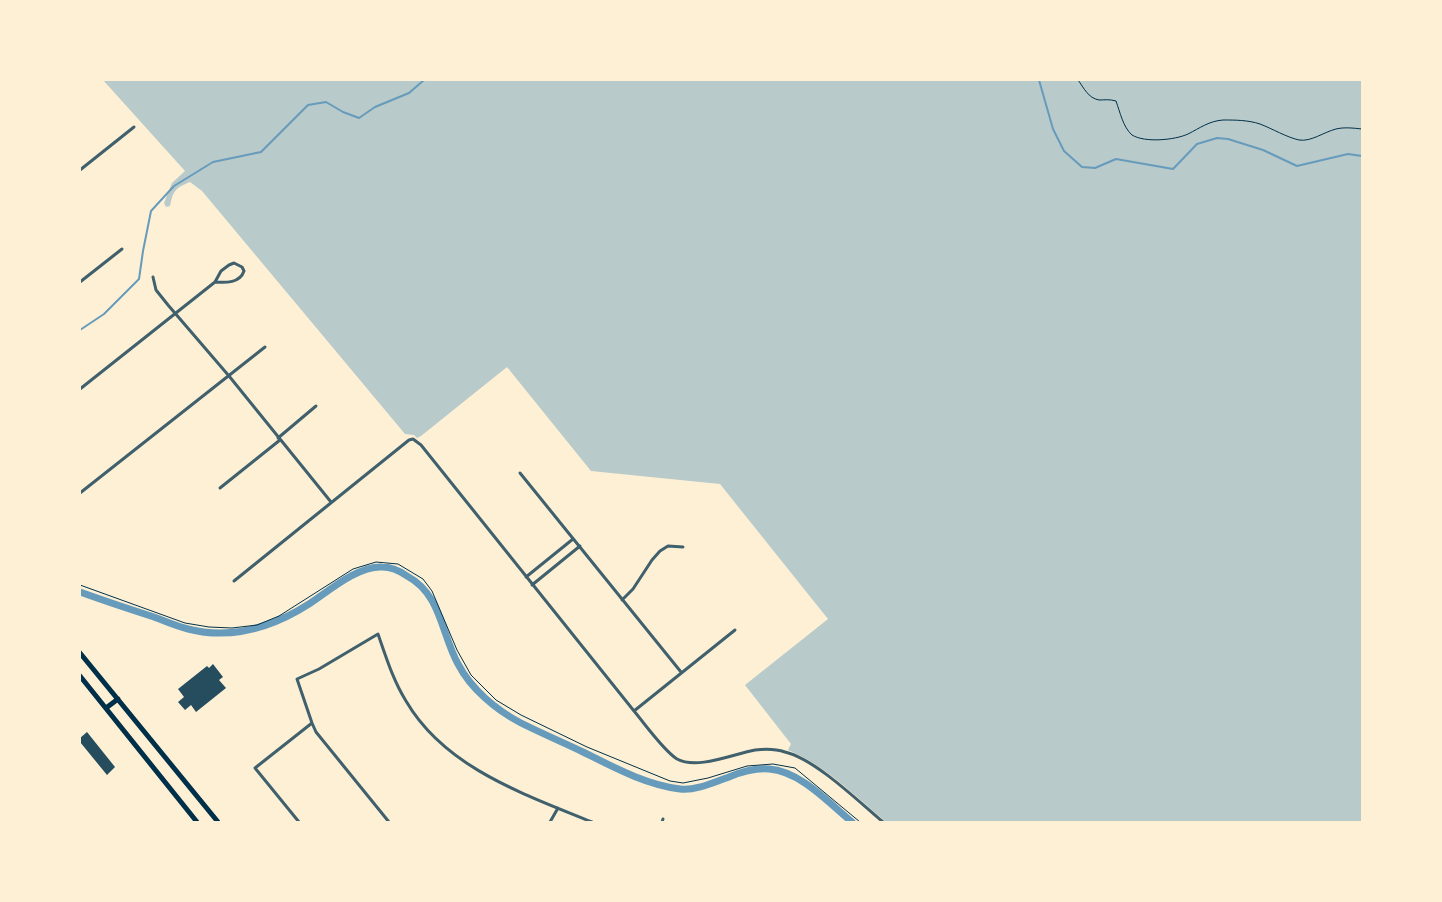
<!DOCTYPE html>
<html>
<head>
<meta charset="utf-8">
<style>
  body { margin:0 }
  #map { position:relative; width:1442px; height:902px; overflow:hidden; background:#fdf0d5; font-family:"Work Sans",sans-serif }
  canvas { display:block }
  .frame { position:absolute; inset:0; border:81px solid #fdf0d5; pointer-events:none }
</style>
</head>
<body>
<div id="map">
<canvas width="1442" height="902"></canvas>
<div class="frame"></div>
</div>
<script>
const c = document.querySelector('canvas').getContext('2d');
c.lineJoin = 'round';
function fillPath(path, color) { c.fillStyle = color; c.fill(path, 'evenodd'); }
function stroke(path, color, width, dash) { c.strokeStyle = color; c.lineWidth = width; c.lineCap = dash ? 'butt' : 'round'; c.setLineDash(dash || []); c.stroke(path); }
fillPath(new Path2D(`
  M103,80h1259v742h-476c-31,-26 -60,-56 -98,-72l3,-6 -46,-59 83,-66 -108,-135 -129,-13 -84,-104 -86,69 -4,2 -3,-3 -9,-1 -203,-243 -12,-9c-15,6 -17,9 -20,24l-4,1 -2,-4 8,-20 13,-12z`), '#b9caca');
stroke(new Path2D(`
  M1039,80l14,49 11,22 18,16 13,1 21,-9 57,10 24,-25 20,-6 11,1 35,11 34,16 51,-12 14,2
  M80,330l24,-16 35,-35 4,-28 8,-40 23,-25 39,-24 48,-10 47,-47 18,-3 17,10 16,6 16,-11 34,-14 15,-13`), '#669bbc', 2);
stroke(new Path2D(`
  M80,592c25,9 49,17 74,25 11,4 22,9 34,12 43,11 85,-2 121,-25 20,-13 48,-38 73,-37 8,0 18,4 25,9 34,18 34,57 51,88 13,25 38,46 63,59 20,10 41,19 62,29 30,15 63,33 97,37 16,2 34,-7 49,-12 12,-5 26,-9 40,-8 31,2 60,34 83,53`), '#669bbc', 7);
fillPath(new Path2D(`
  M213,664l10,13 -4,3 7,8 -30,24 -5,-7 -6,5 -7,-8 6,-5 -6,-8 29,-23 2,2z
  M87,732l28,35 -8,8 -27,-33v-4z`), '#264d5e');
stroke(new Path2D(`
  M1078,80c6,8 10,18 21,20 6,0 10,-1 17,1 4,11 7,26 16,34 13,8 43,5 56,-1 12,-6 21,-13 35,-14 12,0 25,0 37,4 13,5 26,13 39,16 12,2 25,-8 37,-11 8,-2 17,-1 26,0
  M80,585l105,38 24,4 23,1 25,-3 22,-9 74,-47 23,-7 22,2 25,15 9,12 25,59 14,25 25,25 25,15 66,32 83,34 13,2 25,-5 39,-12 26,-2 22,4 65,54`), '#003049', 1);
stroke(new Path2D(`
  M80,170l54,-43
  M153,277l3,13 12,15 61,71 102,126
  M80,282l42,-33
  M80,389l135,-107 6,-11 8,-6 5,-2 8,4 2,4c-4,12 -18,12 -29,11
  M278,438l38,-32
  M520,473l161,199
  M220,488l60,-48
  M80,493l185,-146
  M526,577l47,-38
  M234,581l175,-141 4,-1 8,6 213,266c11,13 29,39 43,48 20,11 56,-5 78,-9 9,-1 21,-1 30,2 30,7 73,49 98,70
  M532,585l48,-39
  M622,600l11,-11 19,-29 8,-9 8,-5 15,1
  M634,711l101,-81
  M299,822l-44,-54 57,-45
  M389,822l-73,-90 -4,-9 -15,-44 22,-10 59,-35c8,23 15,46 28,67 39,67 118,93 186,121
  M550,822l8,-14
  M662,822l1,-3`), '#3f606c', 3);
stroke(new Path2D(`
  M80,653l138,169
  M80,676l117,146
  M106,708l12,-9`), '#003049', 5);
</script>
</body>
</html>
